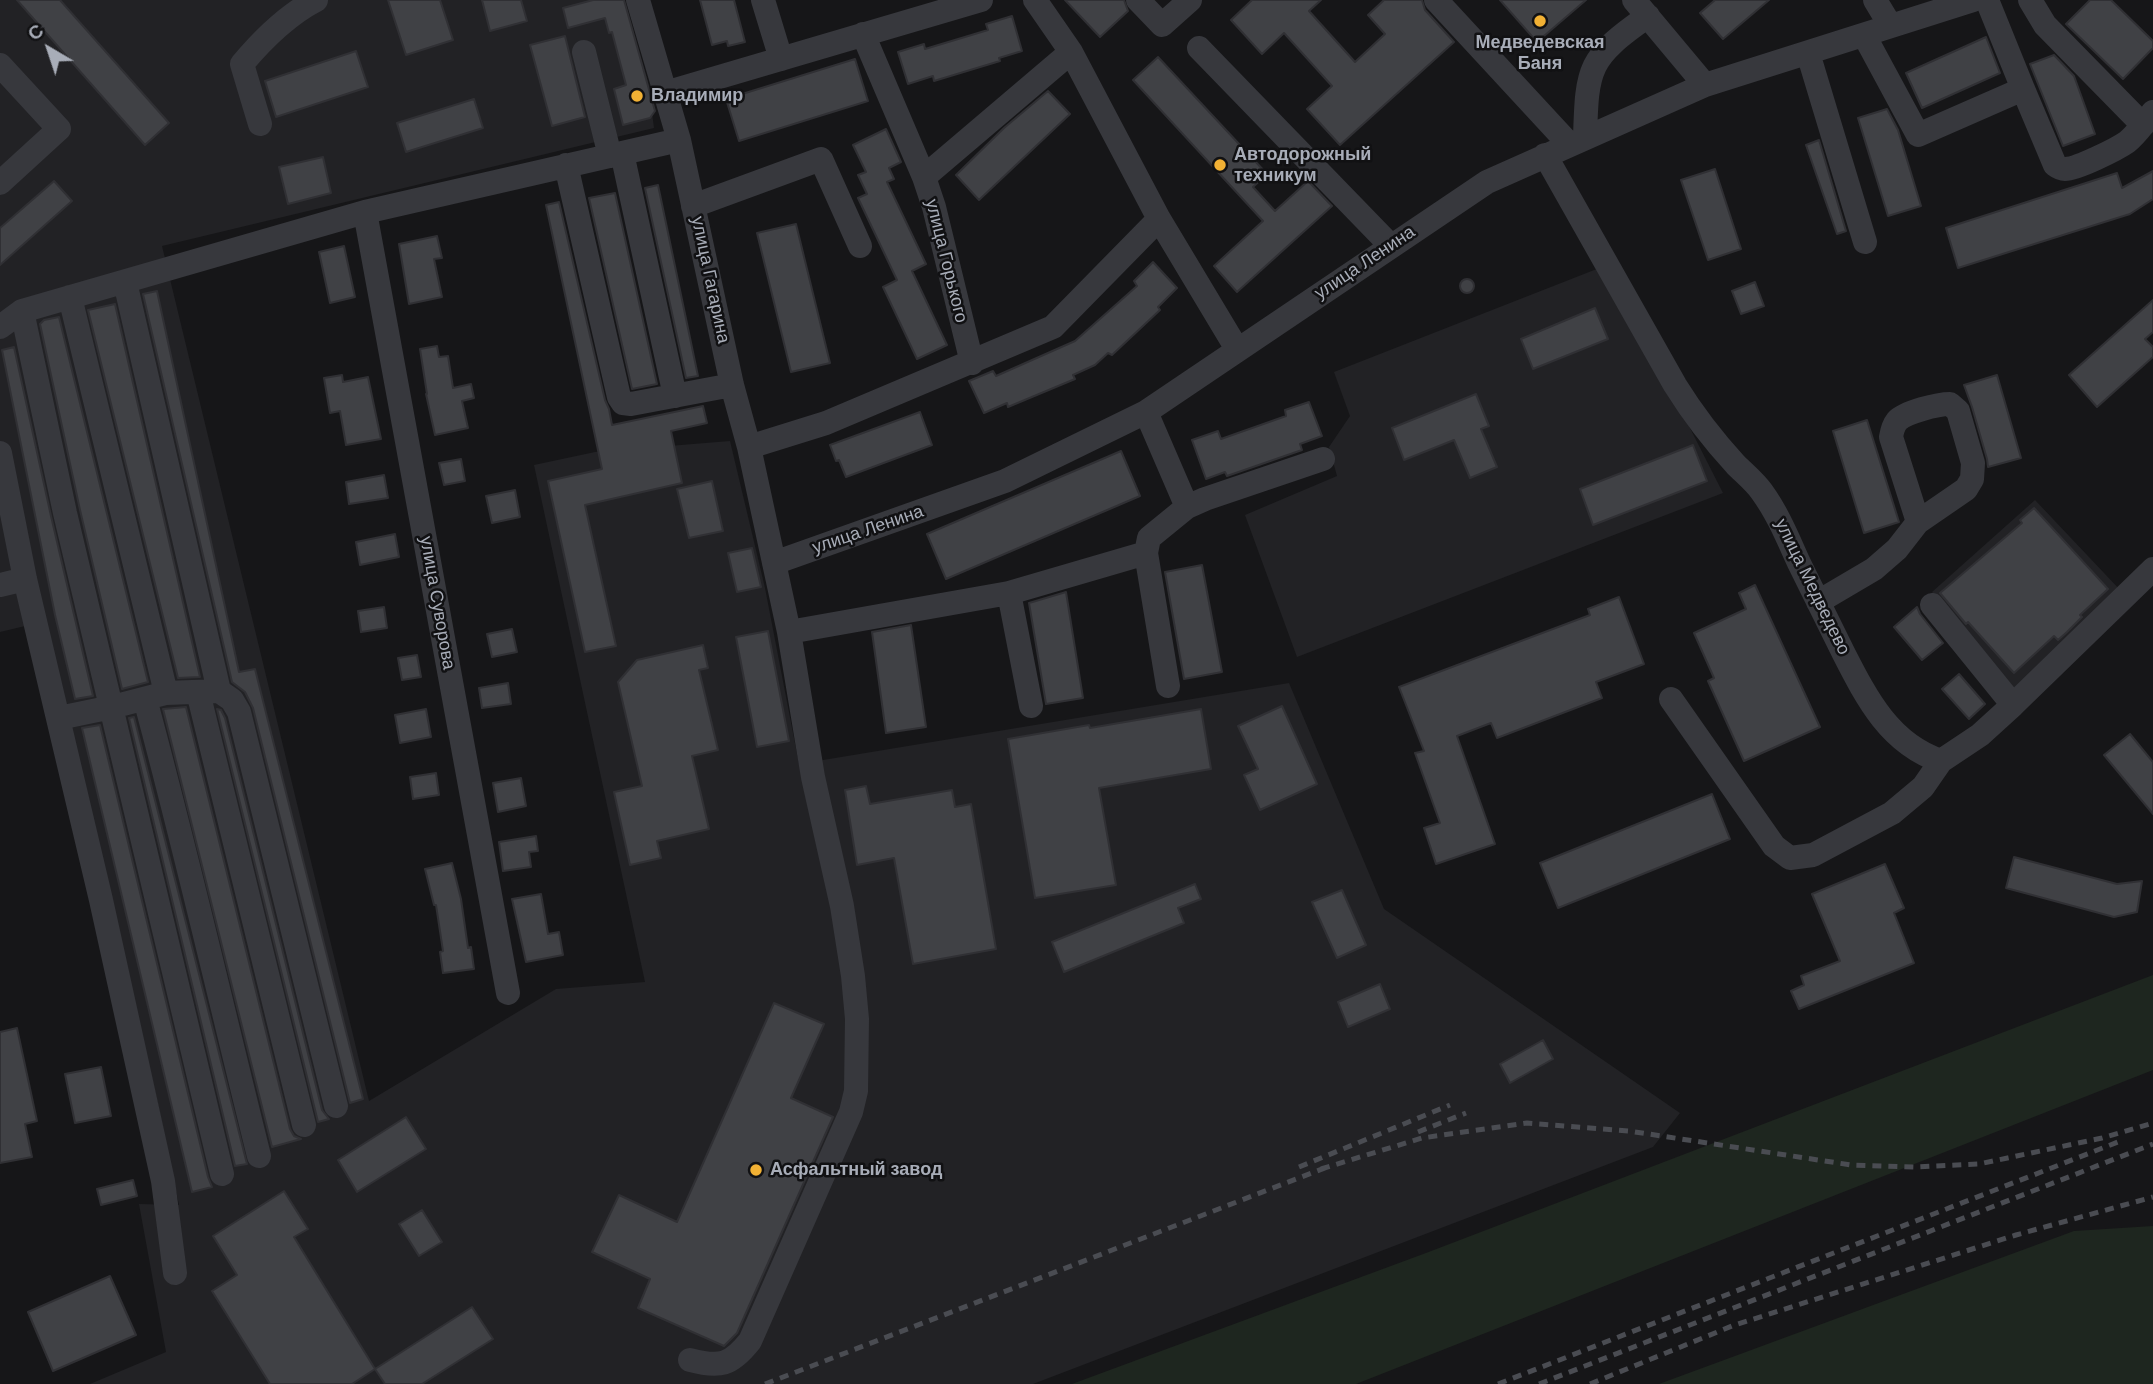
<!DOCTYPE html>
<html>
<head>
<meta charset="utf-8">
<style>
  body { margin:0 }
  #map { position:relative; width:2153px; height:1384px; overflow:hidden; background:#161618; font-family:Helvetica,sans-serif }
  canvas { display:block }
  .north { position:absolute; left:14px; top:14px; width:70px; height:70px; -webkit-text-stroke:5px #111113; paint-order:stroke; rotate:321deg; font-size:19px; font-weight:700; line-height:28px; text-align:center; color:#a8adb8 }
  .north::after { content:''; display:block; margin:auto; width:24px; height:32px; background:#a8adb8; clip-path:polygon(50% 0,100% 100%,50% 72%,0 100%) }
</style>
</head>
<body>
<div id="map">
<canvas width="2153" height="1384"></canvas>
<div class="north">С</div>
</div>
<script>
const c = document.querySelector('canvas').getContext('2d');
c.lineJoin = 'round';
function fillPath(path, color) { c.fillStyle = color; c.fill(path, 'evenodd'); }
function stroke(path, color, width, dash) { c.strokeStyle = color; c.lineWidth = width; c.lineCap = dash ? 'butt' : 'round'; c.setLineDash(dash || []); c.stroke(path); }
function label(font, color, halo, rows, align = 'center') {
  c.font = font + ' Helvetica,sans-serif'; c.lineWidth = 5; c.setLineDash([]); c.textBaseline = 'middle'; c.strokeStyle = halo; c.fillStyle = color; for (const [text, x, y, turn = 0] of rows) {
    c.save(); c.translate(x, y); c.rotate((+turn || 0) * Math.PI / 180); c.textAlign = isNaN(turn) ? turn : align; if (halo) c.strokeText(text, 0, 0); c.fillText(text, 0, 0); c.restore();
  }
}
fillPath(new Path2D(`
  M0,0h624l24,82 6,46 -492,118 207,855 187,-112 89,-7 -111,-517 61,-13 135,-11 35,147 34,176 490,-81 95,226 296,204 -27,34 -620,237h-943l76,-32 -27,-148 40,1 -22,-105 -111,-479 -46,11z
  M1607,265l116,228 -426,164 -52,-142 92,-39 -8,-29 21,-31 -16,-44z
  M2035,500l87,92 -108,98 -82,-98z`), '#222225');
fillPath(new Path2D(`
  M2153,975v95l-797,314h-284l354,-131z
  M2153,1226v158h-494l415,-153z`), '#1e261f');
const building = new Path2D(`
  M17,0h43l109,123 -24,22z
  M388,0h52l13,40 -47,15z
  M482,0h39l6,21 -37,10z
  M593,0h31l31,111 -5,7 -27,7 -9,-36 12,-4 -14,-53 -3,1 -4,-15 -37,10 -5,-20z
  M700,0h34l11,42 -17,4 -1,-5 -15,4z
  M1065,0h59l4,11 -28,26z
  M1252,0h69l-12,11 46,51 30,-28 -17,-19 16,-15h38l3,10 29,32 -114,103 -33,-36 25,-23 -48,-53 -22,21 -31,-34z
  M1500,0h86l-49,42z
  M1715,0h54l-46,39 -23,-26z
  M2090,0h21l42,41v7l-30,31 -57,-55z
  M1012,16l10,35 -23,7 1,3 -66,20 -1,-5 -25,8 -10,-32 26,-8 1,5 63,-19 -2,-6z
  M565,36l20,81 -33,9 -22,-81z
  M1986,37l14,36 -78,35 -16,-35z
  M356,51l12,36 -92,30 -11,-36z
  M2054,55l20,21 21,58 -32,12 -33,-82z
  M1158,57l109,117 -14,13 22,24 33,-30 24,25 -95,86 -23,-26 49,-45 -130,-141z
  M855,59l13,42 -129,40 -13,-42z
  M1048,91l22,23 -91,86 -23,-25 48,-47z
  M474,99l9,29 -77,24 -9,-29z
  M1887,109l11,21 23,76 -33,10 -30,-98z
  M886,129l15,33 -12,6 5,11 -7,3 39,82 -14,7 35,74 -30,14 -34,-72 14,-7 -39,-82 9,-4 -9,-19 8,-3 -13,-27z
  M1819,140l27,91 -9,3 -31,-89z
  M323,157l8,36 -43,11 -9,-37z
  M1715,169l26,80 -33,11 -27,-80z
  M2153,171v28l-23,15 -172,54 -12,-40 171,-55 5,15z
  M54,181l18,20 -72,64v-37z
  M658,185l40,191 -12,2 -41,-190z
  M615,193l42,191 -25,5 -43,-191z
  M559,202l46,198 4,9 3,16 91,-19 4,17 -36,8 11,52 -97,22 31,141 -31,6 -37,-171 54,-12 -56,-264z
  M796,224l34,139 -39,9 -34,-139z
  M437,236l5,22 -8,1 8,38 -33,7 -10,-60z
  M344,246l11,51 -25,6 -11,-51z
  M1153,262l24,26 -19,19 2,3 -48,45 -4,-2 -13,12 -22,10 2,4 -67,28 -1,-4 -23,10 -15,-32 24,-10 3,5 79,-35 62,-55 -3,-5z
  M1460 286a7 7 0 1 1 14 0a7 7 0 1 1-14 0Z
  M1755,282l9,24 -23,8 -9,-23z
  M157,291l82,381 16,-3 108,430 -13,4 -97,-395 -8,-16 -13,-10 -89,-388z
  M2153,300v32l-8,7 8,8v10l-56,50 -28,-32z
  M115,304l85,373 -22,1 -90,-368z
  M1595,308l13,31 -75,30 -12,-30z
  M59,317l89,365 -26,7 -42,-179 -40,-186 4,-4z
  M437,346l2,11 9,-1 5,32 18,-4 3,14 -12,3 6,27 -33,7 -9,-41h1l-7,-45z
  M14,347l37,169 42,180 -18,3 -20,-84 -53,-265z
  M342,375l1,7 25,-5 13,62 -35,6 -6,-34 -10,2 -6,-35z
  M1997,375l24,83 -33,9 -1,-8 -15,-52 -8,-22z
  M1476,394l13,32 -8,3 16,38 -27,11 -16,-38 -50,20 -12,-32z
  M1309,402l13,34 -22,8 2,6 -75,26 -2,-4 -19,7 -14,-39 26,-9 3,8 65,-23 -1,-6z
  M920,412l12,33 -86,32 -7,-17 -3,1 -6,-16z
  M1867,420l32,102 -35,11 -31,-102z
  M1693,445l14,36 -114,44 -13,-36z
  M1121,451l19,45 -194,83 -19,-45z
  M461,459l4,22 -21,4 -5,-22z
  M384,475l4,23 -39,6 -3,-22z
  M712,481l11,50 -34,7 -12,-49z
  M515,490l5,27 -28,6 -6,-27z
  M2034,508l74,81 -28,26 2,2 -15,15 -9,8 -4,-4 -40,37 -46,-51 -2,2 -26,-31 82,-70 -2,-3z
  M395,534l4,23 -39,8 -4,-23z
  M752,548l9,39 -24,5 -9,-39z
  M1202,565l20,107 -38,7 -19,-107z
  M1755,585l65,142 -76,34 -36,-80 6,-3 -20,-45 52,-24 -7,-16z
  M1066,592l17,106 -37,6 -17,-101z
  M1619,597l25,67 -48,18 6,16 -105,40 -6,-15 -34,13 38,108 -59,20 -12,-36 16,-5 -25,-70 9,-2 -25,-64 191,-72 -2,-6z
  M384,607l3,21 -26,4 -3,-21z
  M1917,607l3,7 23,29 -21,17 -28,-33z
  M911,625l15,102 -40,6 -14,-101z
  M512,629l5,23 -25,5 -5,-23z
  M768,631l21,110 -32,6 -21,-110z
  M703,645l5,23 -9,2 19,80 -26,6 17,73 -52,12 4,17 -31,7 -16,-73 28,-6 -24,-104 19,-22z
  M417,655l4,22 -19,3 -4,-22z
  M1959,674l26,30 -16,15 -27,-30z
  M508,683l3,21 -29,4 -3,-20z
  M1282,706l35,78 -57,26 -16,-35 14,-6 -20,-43z
  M186,707l104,422 4,7 7,3 -29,8 -109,-438z
  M217,709l4,1 4,8 97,392 7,9 -11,3z
  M426,709l5,28 -31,6 -5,-28z
  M1201,709l10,60 -112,19 17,97 -81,13 -27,-159 81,-14 1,3z
  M134,717l113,447 -12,2 -106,-448z
  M100,725l108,452 4,10 -20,5 -110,-464z
  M2130,734l23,28v52l-49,-59z
  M436,773l3,22 -26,4 -3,-22z
  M521,778l5,28 -28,6 -5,-29z
  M866,786l4,18 82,-14 3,17 16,-3 25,145 -83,15 -19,-106 -37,7 -12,-75z
  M1712,794l18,45 -172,69 -18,-45z
  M536,836l2,15 -9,1 2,15 -28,4 -4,-29z
  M2014,857l103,27 25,-3 -5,31 -23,5 -108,-29z
  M452,863l9,36 7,49 3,-1 3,22 -31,4 -3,-21 3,-1 -7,-46h-2l-9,-36z
  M1885,864l19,44 -10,5 20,50 -115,46 -8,-18 13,-6 -3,-9 39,-15 -28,-67z
  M1195,884l6,15 -23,9 6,15 -120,49 -12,-30z
  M1342,890l24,55 -29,13 -25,-56z
  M541,894l7,40 11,-2 4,23 -37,7 -14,-63z
  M1380,984l10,25 -42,18 -10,-25z
  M774,1003l50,21 -33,74 42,19 -96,216 -13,13 -86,-38 12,-29 -58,-27 27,-57 58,27z
  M17,1028l20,93 -12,3 7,33 -32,6v-131z
  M1543,1040l10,19 -43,24 -10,-19z
  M101,1067l10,49 -36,7 -10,-49z
  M406,1117l20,32 -69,43 -19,-32z
  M133,1180l4,16 -36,9 -4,-16z
  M284,1191l24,38 -14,8 81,132 -23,15h-82l-58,-93 25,-16 -24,-39z
  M422,1210l20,32 -23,14 -20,-32z
  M110,1276l26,59 -83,36 -25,-59z
  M472,1307l21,32 -71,45h-37l-10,-15z`);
fillPath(building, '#404145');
stroke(building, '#303034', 2);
stroke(new Path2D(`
  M638,0l41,140 53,245 17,62 40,185 24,145 29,129 11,70 4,43 -1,72 -5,21 -101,229c-19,24 -30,27 -60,19
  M763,0l18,59
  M1035,0l36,52 88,167 78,130
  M1138,0l24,25 28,-25
  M1436,0l134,145
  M1634,0l71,85
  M1875,0l15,25
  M2030,0l15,25 98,100
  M863,34l61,143
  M1864,35l54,100 105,-46 -36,-89
  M1199,48l192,198
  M584,52l26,104
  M1808,53l57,189
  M0,65l59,64 -59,54
  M2023,89l32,76c4,3 6,4 10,4 12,0 52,-20 62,-27 10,-8 18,-20 26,-30
  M665,93l316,-93
  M260,124l-18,-60c21,-25 45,-49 74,-64
  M1585,138c2,-71 3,-80 63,-122
  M622,153l53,243
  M1545,155l130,230c18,29 38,55 61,80 9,9 19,17 26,27 16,22 26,47 37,71 15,30 30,61 45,91 23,45 46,90 97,107
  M566,165l53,232 4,6 8,1 101,-19
  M693,206l128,-47 39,87
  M365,212l143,781
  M125,282l94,409
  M22,311l43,202 157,661
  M0,327l22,-16 343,-99 314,-72
  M972,363l-38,-156 -10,-30 147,-125
  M1146,412l41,95
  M749,447l77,-24 227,-96 106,-108
  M0,453l25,126 76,321 62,281 12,92
  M1146,553l3,-15 38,-31 18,-8 118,-40
  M774,563l231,-82 141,-69 341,-230 218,-97 268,-85
  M0,585l25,-6
  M1009,593l22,113
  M1818,602l56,-33 23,-20 21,-27 -27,-85c1,-6 2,-11 6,-16 8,-9 41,-17 53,-17l8,7 15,52 -1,16 -6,10 -48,33
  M1932,605l81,100
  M789,632l220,-39 137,-40 22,133
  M198,692l106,433
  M166,693l53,-2 13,9 7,12 97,394
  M145,699c41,151 76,305 114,457
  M1671,699l103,147 16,12 23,-3 79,-42 31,-26 18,-26 39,-26 33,-30 140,-136
  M59,718l53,-11 54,-14 -96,-396`), '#37383d', 24);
stroke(new Path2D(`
  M1418,1132l48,-19
  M1299,1167l151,-62
  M1321,1169l101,-31 105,-15 102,8 222,34 64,2 64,-3 123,-26 51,-15
  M765,1384l565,-218
  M1498,1384l620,-242
  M1539,1384l614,-240
  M1590,1384l142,-58 284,-91 137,-38`), '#4a4c52', 5, [9, 7]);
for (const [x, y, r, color] of [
  [1540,21,7,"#f2b134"],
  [637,96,7,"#f2b134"],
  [1220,165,7,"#f2b134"],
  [756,1170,7,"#f2b134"]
]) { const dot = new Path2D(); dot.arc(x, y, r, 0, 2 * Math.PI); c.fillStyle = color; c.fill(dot); stroke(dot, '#111113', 2.5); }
label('bold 18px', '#a8adb8', '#111113', [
  ["Медведевская",1540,43,"center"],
  ["Баня",1540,64,"center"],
  ["Владимир",651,96],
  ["Автодорожный",1234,155],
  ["техникум",1234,176],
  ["Асфальтный завод",770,1170]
], 'left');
label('18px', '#a8adb8', '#111113', [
  ["улица Горького",946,261,76],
  ["улица Ленина",1365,263,-34],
  ["улица Гагарина",710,280,78],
  ["улица Ленина",868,530,-19],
  ["улица Медведево",1812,587,64],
  ["улица Суворова",437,603,80]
]);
</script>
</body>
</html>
